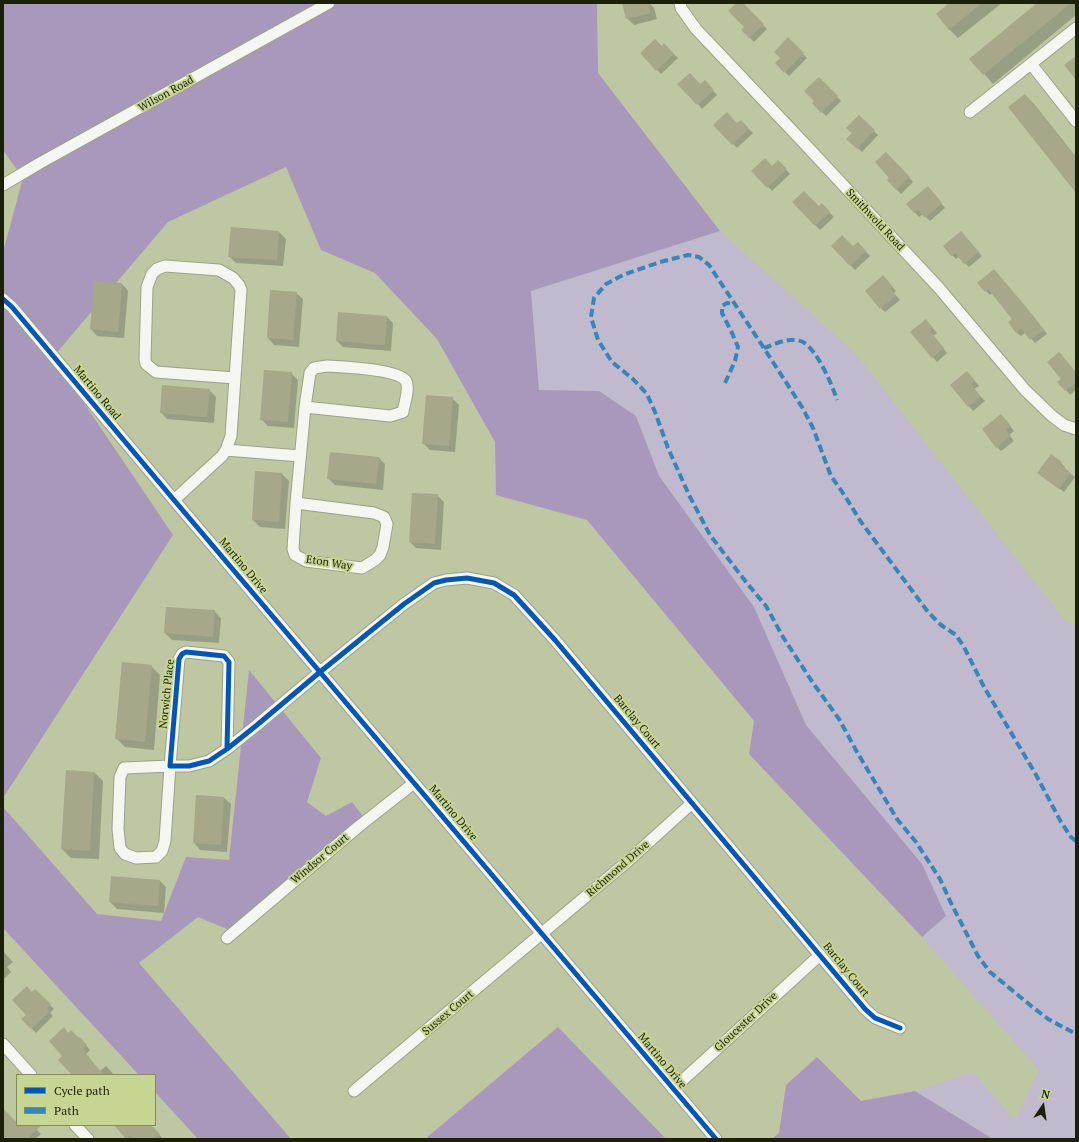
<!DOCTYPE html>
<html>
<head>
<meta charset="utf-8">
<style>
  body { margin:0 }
  #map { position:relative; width:1079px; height:1142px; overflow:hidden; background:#bfc6a2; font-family:"PT Serif",serif }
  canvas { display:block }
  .frame { position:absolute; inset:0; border:4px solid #1b2006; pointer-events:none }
  .legend { position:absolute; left:16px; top:1074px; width:140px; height:52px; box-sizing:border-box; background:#c7d593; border:1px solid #828d5b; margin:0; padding:5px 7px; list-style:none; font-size:12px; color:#1b2006 }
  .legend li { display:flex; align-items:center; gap:8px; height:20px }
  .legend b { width:20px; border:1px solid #828d5b }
  .north { position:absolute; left:1023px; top:1086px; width:40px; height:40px; -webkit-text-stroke:3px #c7d593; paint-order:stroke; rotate:13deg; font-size:11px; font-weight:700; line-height:16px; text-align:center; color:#1b2006 }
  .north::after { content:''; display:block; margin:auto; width:14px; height:18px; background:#1b2006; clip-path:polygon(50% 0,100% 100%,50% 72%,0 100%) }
</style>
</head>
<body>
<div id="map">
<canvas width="1079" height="1142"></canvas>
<div class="frame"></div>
<ul class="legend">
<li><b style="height:5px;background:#0057b8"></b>Cycle path</li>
<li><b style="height:5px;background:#3687b9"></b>Path</li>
</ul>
<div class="north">N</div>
</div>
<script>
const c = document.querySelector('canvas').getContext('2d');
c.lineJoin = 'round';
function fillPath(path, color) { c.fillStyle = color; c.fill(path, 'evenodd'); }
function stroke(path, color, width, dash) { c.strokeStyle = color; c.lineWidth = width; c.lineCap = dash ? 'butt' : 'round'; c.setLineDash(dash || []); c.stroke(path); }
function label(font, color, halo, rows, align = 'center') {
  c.font = font + ' "PT Serif",serif'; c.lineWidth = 4; c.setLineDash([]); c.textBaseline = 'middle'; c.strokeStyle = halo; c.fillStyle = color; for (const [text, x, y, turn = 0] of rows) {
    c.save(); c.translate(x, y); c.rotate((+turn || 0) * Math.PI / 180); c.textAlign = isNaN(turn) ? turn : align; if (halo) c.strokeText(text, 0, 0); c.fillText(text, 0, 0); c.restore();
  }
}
fillPath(new Path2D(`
  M720,231l135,122 211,269 10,4v513h-83l-78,-48 58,-19 42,49 24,-51 -117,-133 24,-21 -24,-52 -116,-139 -52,-118 -95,-131 -23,-60 -37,-25 -60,-1 -8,-99z`), '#c1b9ce');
fillPath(new Path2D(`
  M3,3h594l1,70 122,158 -189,60 8,99 60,1 37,25 23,60 95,131 52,118 116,139 24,52 -24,21 -173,-183 5,-33 -167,-201 -91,-25 -1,-53 -58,-103 -62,-66 -54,-23 -35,-83 -118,55 -115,135 120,178 -170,263v-546l20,-74 -20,-28z
  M249,670l72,88 -14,44 19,14 26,-14 17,22 -130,110 -41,-17 -59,46 152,176h-93l-43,-47v-17h-16l-136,-147v-121l94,107 64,7 25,-64 43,3z
  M558,1027l108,112h-241z
  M817,1057l44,44 54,-10 78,48h-221l7,-6 7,-48z`), '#a899bc');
fillPath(new Path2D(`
  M623,3h26l5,5 3,11 -23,6 -7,-7z
  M737,3h4l26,26 -13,13 -12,-12 3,-3z
  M951,3h51l-44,35 -9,-9z
  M1039,3h37v12l-83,69 -22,-25z
  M788,39l19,19 -18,18 -13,-13 5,-5z
  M664,45l14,13 -17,16 -20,-21 21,-6z
  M818,78l23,23 -15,15 -13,-13 2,-2z
  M705,82l12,13 -15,14 -4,-5z
  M1025,95l9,9 42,53v34z
  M859,116l19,19 -16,17 -14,-13 5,-5z
  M741,121l12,12 -16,15 -22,-23h22z
  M886,153l27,29 -12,12 -13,-14 3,-2z
  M778,161l12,13 -18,17 -19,-20 19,-4z
  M932,192l13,16 -15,13 -7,-7 -4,3 -12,-13z
  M793,202l26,6 3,-3 12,12 -14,13z
  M279,232l7,7 -3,27 -47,-3 -7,-7z
  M961,232l21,24 -13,11 -10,-10 -3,2 -4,-4z
  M858,243l12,13 -15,14 -23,-24 21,2z
  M887,281l9,10 -2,2 6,7 -15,12 -4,-4z
  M978,283l53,30 16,21 -12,9 -9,-11 -5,4 -5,-4 -2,-13 -22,-26 -2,2z
  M122,284l6,7 -4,47 -27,-2 -6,-7z
  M271,291l25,2 7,6 -4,48 -25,-2 -6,-7z
  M387,317l6,6 -2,28 -48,-4 -6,-6z
  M930,325l7,8 -4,3 14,17 -10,9 -25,-30z
  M967,372l12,14 -5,3 11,12 -12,10 -22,-26z
  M291,373l7,7 -4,48 -26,-2 -7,-7z
  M1076,373v17l-6,5 -11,-13z
  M209,390l7,7 -2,26 -47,-4 -6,-7z
  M452,398l7,7 -4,47 -25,-2 -7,-7z
  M1005,420l9,11 -5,4 5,6 -13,10 -4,-4z
  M379,458l6,6 -2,26 -48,-5 -7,-7z
  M1061,463l4,4 -1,2 11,8 -11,15 -21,-15z
  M256,473l26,1 7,7 -4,48 -25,-2 -7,-7z
  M437,495l7,7 -3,48 -25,-2 -6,-6z
  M214,611l7,7 -2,25 -47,-3 -7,-7z
  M151,666l9,9 -6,75 -29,-3 -9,-9z
  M67,771l27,1 9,9 -4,78 -28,-1 -9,-9z
  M224,798l7,6 -4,48 -27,-2 -6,-7z
  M160,881l6,6 -2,26 -47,-4 -7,-7z
  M3,951l10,11 -6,5 4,5 -8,8z
  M35,990l19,19 -4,4 3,3 -17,17 -13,-14 4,-4 5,-22z
  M64,1029l5,5 10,5 1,-1 10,12 -4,4 3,3 -1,1 12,13 6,-5 8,9h-36l-15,-19z
  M3,1114l12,8 2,-2v5h15l9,9 -6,5h-29l-3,-4z
  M123,1125h28l12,14h-35l-9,-11z`), '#0003');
fillPath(new Path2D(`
  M622,3h26l3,10 -25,6z
  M736,3h7l21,21 -15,14 -8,-8 3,-3 -16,-16z
  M949,3h33l-33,27 -13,-16z
  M1037,3h34l-88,72 -14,-16z
  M788,37l16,16 -20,20 -9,-10 5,-5 -6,-6z
  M655,39l7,7 2,-3 10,11 -18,17 -16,-18z
  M1076,56v24l-12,-15z
  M690,73l10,11 5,-4 9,10 -17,15 -20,-21z
  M819,77l19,19 -17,17 -9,-10 2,-2 -10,-10z
  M1025,94l51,64v35l-68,-86z
  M727,112l10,11 4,-3 8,9 -17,16 -19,-20z
  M859,115l16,15 -18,19 -11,-10 6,-6 -6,-5z
  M886,152l24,25 -14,13 -9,-10 2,-2 -14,-16z
  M765,158l7,8 6,-6 9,9 -20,19 -16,-17z
  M928,186l14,17 -17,15 -7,-8 -4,3 -8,-9z
  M804,191l15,15 3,-3 8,9 -15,14 -23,-24z
  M231,227l48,4 -2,29 -49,-3z
  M961,231l18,21 -15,12 -9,-11 -4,3 -8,-10z
  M842,235l11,11 5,-4 8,9 -16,15 -19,-20z
  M994,269l33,39 17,22 -14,10 -9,-12 -5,5 -8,-11 4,-3 -24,-30 -3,3 -8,-9z
  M883,275l10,12 -3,1 6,8 -16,13 -15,-18z
  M94,281l28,2 -4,49 -28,-3z
  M270,290l27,2 -4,48 -26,-2z
  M338,312l49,4 -2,29 -49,-4z
  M926,319l7,9 -3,3 14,17 -12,10 -22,-26z
  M1059,352l17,20v10l-11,9 -8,-9 4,-3 -14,-17z
  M264,370l28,2 -4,50 -28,-2z
  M967,371l8,10 -4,3 10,13 -13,10 -18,-22z
  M162,385l48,4 -3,28 -47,-4z
  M426,395l27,2 -4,49 -27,-2z
  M1001,414l10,12 -5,4 5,6 -15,12 -14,-19z
  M330,452l49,5 -3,27 -49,-5z
  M1051,454l11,8 -2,2 11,9 -12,16 -22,-16z
  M255,471l27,2 -3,49 -27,-2z
  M412,493l26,1 -3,50 -26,-2z
  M166,607l49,3 -2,27 -49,-4z
  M122,662l30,3 -7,77 -30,-3z
  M66,770l28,2 -4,79 -29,-2z
  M196,795l28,2 -3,48 -28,-2z
  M111,876l49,4 -2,26 -49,-4z
  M27,986l5,6 3,-3 16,15 -4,4 2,4 -18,17 -10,-10 5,-4 -14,-15z
  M64,1027l4,6 3,-3 8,8 1,-1 7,8 -4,4 3,4h-1l19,22h-32l-14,-15 4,-4 -13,-15z
  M3,1108l14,15v2h25l-15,14h-24z
  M114,1125h37l9,9 -6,5h-20l-4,-4 -4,4z`), '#a7a78a');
const street = new Path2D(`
  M680,3l1,5 15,21 107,113 136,146 86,102 27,26 12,9 12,4
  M1031,64l45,57
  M970,112l106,-84
  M3,185l37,-22 289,-160
  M165,266l54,4 14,8 6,7 2,5 -6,88 -79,-6 -10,-8 -1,-5 2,-72 5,-13 5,-5z
  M3,299l9,8 162,193 542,639
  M327,366c16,1 71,3 79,15 4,7 -2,24 -3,31l-13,4 -85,-9 5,-34 4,-5z
  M226,450l5,-14 4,-58
  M174,500l48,-44 4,-6 74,6
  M296,503l78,10 10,4 3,7 -4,23 -3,8 -5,5 -13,8 -56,-7 -11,-6 -2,-6z
  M296,503l9,-96
  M227,749l2,-87 -5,-6 -38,-4 -4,2 -3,5 -9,107h19l20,-5 18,-12 30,-24 63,-53 84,-68 30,-21 12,-3 21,-2 27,5 20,12 41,45 310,369 10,9 25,10
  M170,766l-5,75 -3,10 -6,6 -20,1 -11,-4 -5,-6 -2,-19 2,-52 4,-9z
  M227,938l131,-111 56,-44
  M3,1044l28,31
  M673,1089l147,-134
  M354,1091l274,-230 64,-58
  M75,1125l13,14`);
stroke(street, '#9ca285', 13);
stroke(street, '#f5f6f1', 11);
stroke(new Path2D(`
  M764,348c9,-3 20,-9 30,-8 2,0 7,1 9,2 14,8 29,42 34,58
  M725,383l10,-22 3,-14 -6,-14 -10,-20v-7l5,-3 8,1
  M1076,841l-5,-4 -10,-15 -26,-49 -51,-86 -20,-40 -8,-12 -15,-10 -13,-13 -67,-90 -16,-26 -14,-20 -18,-48 -11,-21 -44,-68 -49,-74 -10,-8 -11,-2 -28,7 -37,13 -17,9 -12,14 -3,19 7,23 14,22 21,17 14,15 8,18 13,36 21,47 21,40 36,47 20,24 17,31 30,46 26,36 18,33 40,67 19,23 24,37 11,24 27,53 12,16 40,33 18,14 28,15`), '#3687b9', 4, [8, 4]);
stroke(new Path2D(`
  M3,299l9,8 162,193 542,639
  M227,749l2,-87 -5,-6 -38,-4 -4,2 -3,5 -9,107h19l20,-5 18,-12 30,-24 63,-53 84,-68 30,-21 12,-3 21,-2 27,5 20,12 41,45 310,369 10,9 25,10`), '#0057b8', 5);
label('11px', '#1b2006', '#c7d593', [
  ["Wilson Road",166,94,-29],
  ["Smithwold Road",875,220,47],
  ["Martino Road",97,393,50],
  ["Eton Way",329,563,9],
  ["Martino Drive",243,566,50],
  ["Norwich Place",167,694,-84],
  ["Barclay Court",637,722,50],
  ["Martino Drive",453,813,50],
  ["Windsor Court",320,859,-40],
  ["Richmond Drive",618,869,-41],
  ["Barclay Court",846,970,51],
  ["Sussex Court",448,1013,-40],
  ["Gloucester Drive",746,1022,-43],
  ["Martino Drive",662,1061,50]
]);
</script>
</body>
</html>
